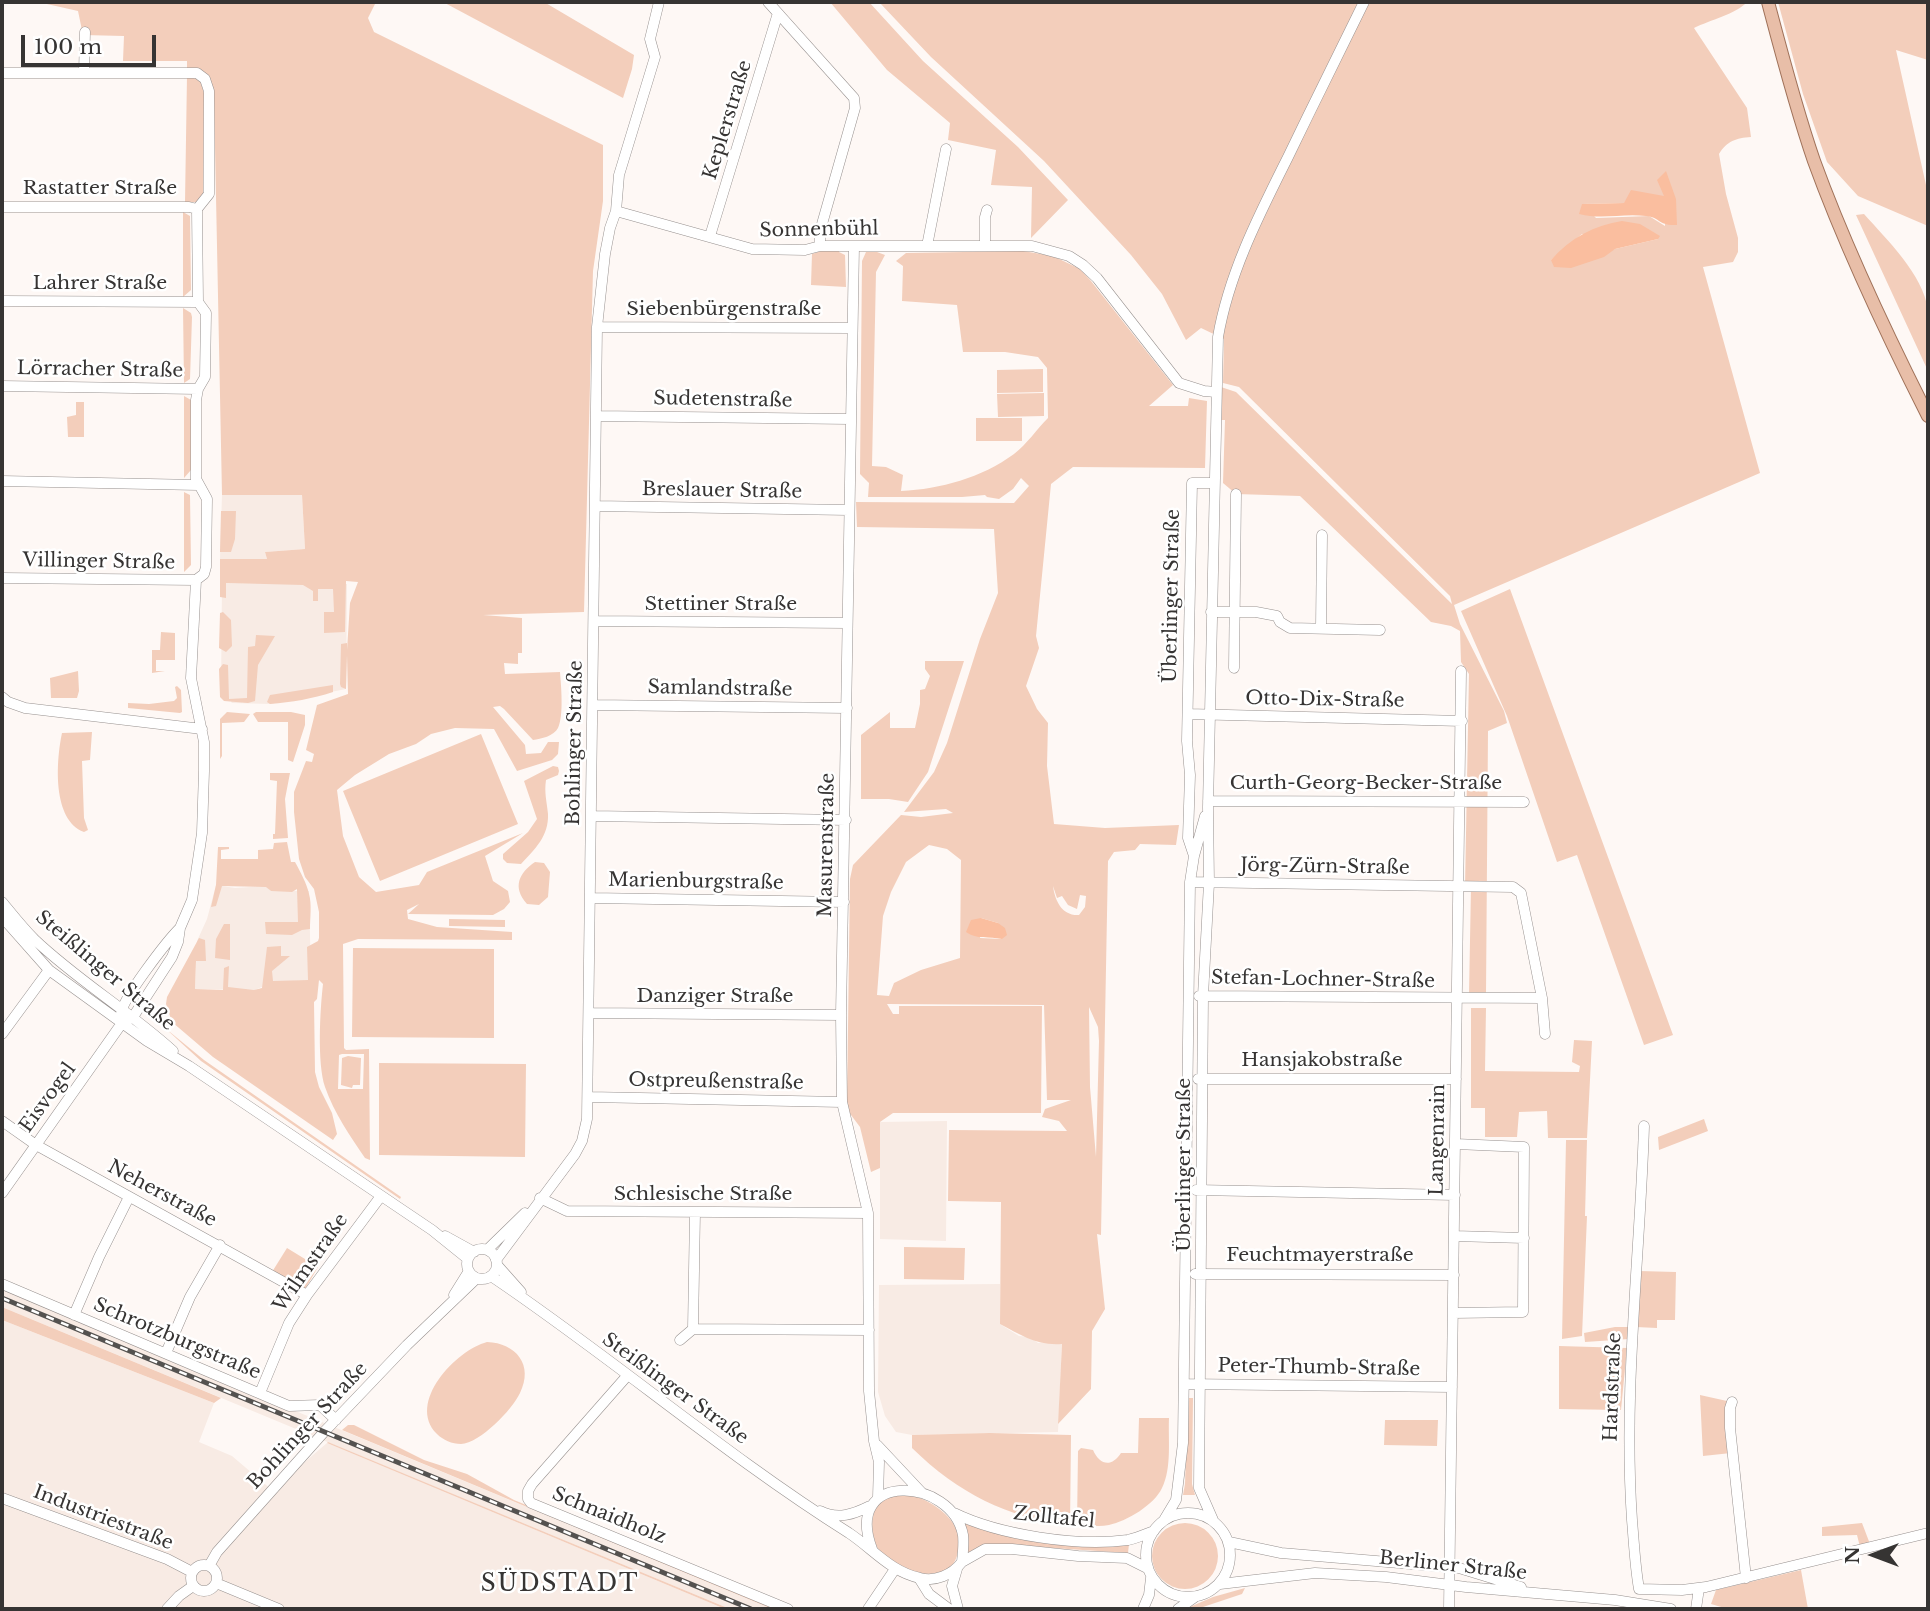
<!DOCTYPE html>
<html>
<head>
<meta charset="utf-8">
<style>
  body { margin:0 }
  #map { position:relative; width:1930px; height:1611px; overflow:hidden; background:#fef8f5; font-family:"Libre Baskerville",serif }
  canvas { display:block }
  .frame { position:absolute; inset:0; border:4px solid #363433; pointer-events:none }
  .north { position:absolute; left:1839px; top:1520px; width:70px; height:70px; -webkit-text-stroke:5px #fff; paint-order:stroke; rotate:270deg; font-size:19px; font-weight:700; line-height:28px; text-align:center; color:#363433 }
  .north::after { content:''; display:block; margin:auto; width:24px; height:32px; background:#363433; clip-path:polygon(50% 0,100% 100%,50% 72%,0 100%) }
  .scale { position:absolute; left:21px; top:35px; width:135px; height:32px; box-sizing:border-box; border:4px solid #363433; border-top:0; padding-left:9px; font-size:21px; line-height:24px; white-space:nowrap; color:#363433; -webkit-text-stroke:5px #fff; paint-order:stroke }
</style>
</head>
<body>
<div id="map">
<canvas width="1930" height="1611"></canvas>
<div class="frame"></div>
<div class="north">N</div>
<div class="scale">100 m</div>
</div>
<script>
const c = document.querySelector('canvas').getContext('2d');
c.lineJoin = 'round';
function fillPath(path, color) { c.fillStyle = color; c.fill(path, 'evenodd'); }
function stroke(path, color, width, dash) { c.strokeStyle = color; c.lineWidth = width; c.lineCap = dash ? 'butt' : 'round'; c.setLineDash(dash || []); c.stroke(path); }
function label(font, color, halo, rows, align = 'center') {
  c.font = font + ' "Libre Baskerville",serif'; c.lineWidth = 5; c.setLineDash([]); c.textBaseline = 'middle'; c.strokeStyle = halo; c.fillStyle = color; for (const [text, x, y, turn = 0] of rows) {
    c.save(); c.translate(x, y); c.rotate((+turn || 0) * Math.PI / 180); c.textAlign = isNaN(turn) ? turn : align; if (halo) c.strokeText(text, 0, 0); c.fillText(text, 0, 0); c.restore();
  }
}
fillPath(new Path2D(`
  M268,494l34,1 3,54 -40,3 2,7h-47l2,-64z
  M222,583l125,1 -1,105 -76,15 -38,-1 -11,-14z
  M216,885l19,3 31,-2 5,5h38l2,89 -38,2 -18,8 -60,-1 2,-48 10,-22z
  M947,1121l-1,120 -66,-2v-117z
  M1000,1284v40l19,12 11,1 8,6h24l-4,89 -146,3 -16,-3 -11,-16 -7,-24 1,-107z
  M2,1289l320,133 450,187h-42l-728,-302z
  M2,1320l212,83 -15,39 33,14 40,34 55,-47 398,166h-723z`), '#f8ebe4');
fillPath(new Path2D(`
  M38,2h338l-8,16 6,14 229,113v56l-10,70 -9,341 -101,3 39,3v35h-4v11l-14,-1 1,11 55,-2c1,14 4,43 -2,56 -4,8 -17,11 -25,12l-29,-31 -4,-3 -7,1 32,38 1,9 15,-1 7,-11h11l-1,12 -6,6 -35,11 -23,-42 -39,-1 -24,6 -15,10 -27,10 -34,21 -18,15 6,46 16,41 17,15 43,-7 8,-13 96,-39 -38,23 8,25 15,10 2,11 -6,7 -11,6 -85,-1 11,-10 -12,6 1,9 29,8 75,5v8l-154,-1 -15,5 1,104 2,2 23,-1 1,111 -5,-2c-15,-22 -31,-45 -40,-71 -8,-24 -5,-77 -2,-103l-4,-4 -2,19 -3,3 1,70 4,15 13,26 5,21 -4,6 -120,-83 -41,-35 -6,-18 1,-7 32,-59 6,2 1,21h-10l-1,28 28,1 1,-22 5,-2 -1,21 26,3 8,-2 5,-41 14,-1v10h9l-18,15 1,10 35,-1 -1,-33 11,-6 1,-3v-26l-5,-23 -9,-12 -6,-18 -5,-47v-20l12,-31 6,1 2,-8 -8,-4 11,-45 31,-11 -1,-39 -1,34 -5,-2 -1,-3 1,-40 6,-1v7l3,-47 8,-21 -12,-1 -1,51 -21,1v-21h10l-1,-23h-15v12h-5v-10l-10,-6 -77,-2v15l-6,-1v-38h47l-2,-7 40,-3 -3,-54h-80l-8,-398 -9,-18 -18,-9v-9h-64l1,-25 -41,-1 -5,-24zM342,1054h22l-1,35h-25l1,-34z
  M443,2h101l90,53 -2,14 -9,29z
  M830,2h39l54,59 95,86 50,53 -37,38 1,-51 -41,-2 5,-35 -48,-10 2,-17 -63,-53z
  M879,2h868c-11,12 -37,18 -53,26l53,80 4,29c-15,1 -24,4 -32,17l7,40 12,44v14l-5,10 -30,5 57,206 -306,132 6,19 44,87 3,12 -19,8 -2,263h-17l2,-107h-6l4,-213 -8,-12 -1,-31 -9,-5 -20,-4 -131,-126 -64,-2 -13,-11 2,-63h-6l2,-33 15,5 216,212 -2,-8 -211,-209 -16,-4 1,-44 -23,-11 -15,12 -24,-46 -31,-39 -87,-94 -113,-104zM1665,196v30l-16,-10 -53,2 -13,-14 41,-1zM1582,234l76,5 -43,10 -64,11z
  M1778,2h150v58l-32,-10 32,144v32l-70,-30 -31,-34 -24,-68z
  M187,76l13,4 4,13 -1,100 -6,9h-12z
  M183,212l7,4 1,74 -8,7z
  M1864,214c23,26 59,60 64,96 2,20 0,41 0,61l-72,-156z
  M827,249h12v3l6,3 1,32 -35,-2 1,-31z
  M1023,251l30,5 27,13 11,12 82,104 -24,21h39l1,-8 18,3 -2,67 -132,-1 -22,17 -15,152 3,12 -13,38 11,23 11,14 -1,43 7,58 51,4 74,-3 -3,20 -36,-1 -5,6 -21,2 -6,9 -7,374 -4,-1 8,75 -13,22 -1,58 -33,35 4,-80c-25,2 -41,-9 -62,-20l1,-122 -53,-1 1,-71 118,1 -8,-10 -17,-4 3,-8 26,-9h-24l-3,-95 -157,-1 6,10h6v-8h143l-1,107h-148l-13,9v46l-9,4 -11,-45 -12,-16 -1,-9 3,-223 3,-14 48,-50 20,2 32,-4 -7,-4 -42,3 30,-40 13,-29 33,-104 18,-46 -4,-64 -137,-2 -1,-25 158,1 15,-17 -8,-8 -8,11 -14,10 -12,-2 -2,-2 -23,2h-94l1,-14 -9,-9 2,-213 4,-9h11l8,3 -9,17 -4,194 14,1 17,8 -2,16c40,-2 80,-13 113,-37 13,-10 23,-25 34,-36l-1,-50 -9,-11 -33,-5h-42l-6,-47 -55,-4 1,-35 -7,-5 10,-8zM929,845l18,4 14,11 -1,98 -39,12 -27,13 -5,13 -12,-1 6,-79 8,-24 15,-30zM1053,886l4,12 5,-2 6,9 9,4 3,-14 6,1 -1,11 -6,8c-17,1 -24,-14 -26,-29zM981,918l17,5 4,16 -22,-1zM1089,1007l9,20 1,14 -3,116 -6,-70z
  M183,308l8,5 1,4 -2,62 -6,4z
  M1043,369v23l-46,1v-23z
  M1044,393v23l-46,1 -1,-23z
  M184,396l7,4v70l-7,8z
  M76,402h8v35h-16l-1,-20 9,-2z
  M976,418h46v23h-46z
  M184,492l6,3 1,70 -7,7z
  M221,511h15l-1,28 -4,13h-11z
  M1510,589l163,446 -29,10 -67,-190 -20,7 -50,-146 -46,-105z
  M223,612l8,8 1,26 -6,6 -7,-4 1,-35z
  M161,632l14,1v27h-19v11h9l-13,2v-23h8z
  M256,635l19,1 -17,29 -3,36 -7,2 -24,-2 -4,-4 -1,-28 4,-5 5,1 1,34 18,-1 1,-51 7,-1z
  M925,661h39l-36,111 -20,30 -19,-3h-28v-64l29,-23v16h25l5,-24v-14l5,-1 5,-13 -5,-7z
  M78,671l1,20 -2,7h-26l-1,-20z
  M333,685v7c-21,7 -41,10 -63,12l-3,-2 3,-7z
  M177,686l4,4 1,22 -2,1 -52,-5v-5l21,1 25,-3 3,-3 -2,-11z
  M227,712l23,2 -6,8 -22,1v33l-2,3v-40z
  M256,712h35l14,3v10l-12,37 -5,-2v-38h-30l-5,-8z
  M92,732l-2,28 -8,1 2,57 4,12 -4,2c-32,-12 -28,-71 -22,-99z
  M481,734l37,90 -138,57 -37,-90z
  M553,766l5,1 1,4 -1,4 -12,5c-2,13 1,22 2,34 1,22 -13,35 -27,50l-14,-1 -4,-4v-5l25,-22 9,-13 -13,-38z
  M270,773h20l-5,26 3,39 -15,1v-5h2l2,-53 -7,-1z
  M287,842l4,20h4c5,9 12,22 14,32 3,10 1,24 1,35l-8,1 -10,5 -26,-1 -1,-12h33l-1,-33 -5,3 -21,-1 -5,-4 -44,-1 -6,20 -5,1 5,-22 2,-38h11v2l-8,1v9h37v-9l15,-1 1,-6z
  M535,862l9,1 6,9 -2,25 -9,8 -12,-1c-15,-17 -8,-31 8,-42z
  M449,919l56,1v7l-56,-1z
  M224,924h6v36l-15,-2 1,-19z
  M353,948l141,1v89l-142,-1z
  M1471,1008h15l-1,63 94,1 1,-6 -8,-4 2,-22 18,1 -5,97h-39l-1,-27 -28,1 -2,25h-32v-29h-14z
  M165,1028l39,32 197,137 -1,2 -199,-138z
  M348,1056l13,2 -1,27h-7l-1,3 -11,-3 1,-27z
  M379,1063l147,1 -1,93 -146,-2z
  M1704,1119l4,12 -49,19 -1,-13z
  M1566,1140h21l-2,76h2l-5,120 -20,3z
  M904,1247l61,1 -1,32 -60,-1z
  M287,1248l31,19 -14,24 -32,-19z
  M1639,1271l37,1 -1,48h-18v8l-21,-1z
  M2,1307l219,91 -7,5 -212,-83z
  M1615,1327h15l-1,12 -44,3 -1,-9z
  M487,1342c29,1 47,23 33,51 -8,17 -40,50 -59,51 -9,0 -18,-4 -24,-10 -31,-31 19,-84 50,-92z
  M1559,1346l68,2 -6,62 -62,-1z
  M1700,1395l27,6 4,52 -28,3z
  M1188,1398h5l-1,86 3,11h-12l2,-11z
  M1139,1418h30c-1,21 3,50 -7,70 -8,17 -35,33 -53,37 -10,2 -22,0 -32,0l1,-74 3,-3 12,2c7,16 19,17 28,3h17z
  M1385,1420h53l-1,26 -53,-1z
  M348,1425h6l70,35 43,14 47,26 264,109h-6l-430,-179z
  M990,1433l81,2 -1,92c-64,-11 -111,-33 -158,-79v-13z
  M328,1442l402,167h-5l-398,-166z
  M906,1493c27,8 62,28 51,63 -2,6 -6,13 -13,15 -20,8 -51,-2 -64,-19 -10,-13 -12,-46 5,-54 6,-3 14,-4 21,-5z
  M963,1522c51,22 110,19 166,22l-1,9 -135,-9 -9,1 -17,8v-22z
  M1862,1523l8,21 -10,3 -3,-12 -35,1v-9z
  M1152 1556a33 33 0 1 1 66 0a33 33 0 1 1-66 0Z
  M1801,1570l7,39h-80l-17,-5 5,-14z
  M1245,1588l-3,6 -45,15h-12l28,-12z`), '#f3cebb');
fillPath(new Path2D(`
  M1666,171l10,28 1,26c-19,1 -17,-8 -31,-9 -24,-3 -43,4 -67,-2l3,-10 42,-1 7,-13 33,6 -7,-16z
  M1622,221l18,3 20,12 -2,3 -43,10 -11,8 -33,11 -17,-1 -3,-7c19,-22 44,-35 71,-39z
  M981,918l17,5 7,5 2,7 -5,4c-13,-3 -25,1 -36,-7l5,-12z`), '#fabe9f');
const minor = new Path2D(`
  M768,2l86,96 1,10 -35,123v15
  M2,73h195l8,6 4,12v103l-12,15 1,93 8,11 -1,64 -7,12 -2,11v79l11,20 -1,68 -2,7 -8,6 -5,98 13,64v29l-2,62 -10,67 -12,28 -2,14 -6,15 -39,60 -11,6 -120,170
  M84,73l1,-41
  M2,207h187l8,2
  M616,211l136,38 53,1 15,-4h212l37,10 14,9 14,13 82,105 25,8 12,1
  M710,236l68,-223
  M985,245v-28l2,-7
  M854,246l-13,769 1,87 26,111 1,178 5,50 5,21 -1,36
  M927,246l19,-97
  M2,301l196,1
  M597,327l254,1
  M2,386l196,3
  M596,416l254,3
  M2,481l196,4
  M595,506l254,4
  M2,578l194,2
  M1211,612h45l21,4 3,6 10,6 90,2
  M594,621l253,2
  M1321,628l1,-93
  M1234,668l2,-174
  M2,697l6,5 17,6 177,21
  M593,705l254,3
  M1188,714l274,7
  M1208,801l316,1
  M592,816l254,4
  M1194,856l-6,-18 2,-63 -3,-34 5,-258h21
  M1190,882l323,5 8,6 21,105 3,36
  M591,898l253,4
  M2,902c10,12 20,25 32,37 43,41 95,72 139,112
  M2,917l47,53 98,71 42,25 243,164 36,29
  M1199,996l343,2
  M590,1013l251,2
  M121,1015c-1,-14 47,-75 59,-87
  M2,1034l47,-64
  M1198,1079h258
  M589,1097l253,5
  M2,1121l34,24 271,150
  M1644,1126c-4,132 -21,262 -12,394 2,23 3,46 7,69l43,1 24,-3 222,-54
  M1196,1190l259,5
  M540,1198l27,13 301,2
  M695,1212l-2,117 176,1
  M445,1236l29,16
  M1454,1236l70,2
  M467 1264a15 15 0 1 1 30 0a15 15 0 1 1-30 0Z
  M487,1250l38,-37
  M496,1260l79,-106 7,-13 5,-22 10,-792 8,-73 5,-26 6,-17 3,-36 36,-118 -5,-18 9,-37
  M497,1265l24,27
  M1195,1274l259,1
  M491,1276c122,82 234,179 358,257 24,16 42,39 71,45 15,4 32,-3 42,-16 1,-9 2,-18 1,-27 -11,-58 -121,-65 -91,14
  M2,1284l287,122 31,-1 16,15
  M454,1295l15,-24
  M1453,1313l70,-1 1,-165 -68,-3
  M74,1315l25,-58 30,-60
  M680,1340l13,-11
  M166,1353l24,-56 30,-52
  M627,1376l-95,108 -4,7v8l3,4 257,106
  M1184,1384l268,3
  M260,1393l29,-70 18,-28 74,-99
  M1732,1402l-2,6v20l16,150
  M877,1445l45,48
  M2,1498l165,61 25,13
  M820,1511c18,9 34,3 50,-5
  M1146 1555a42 42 0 1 1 84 0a42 42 0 1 1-84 0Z
  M954,1513c45,22 124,34 174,27 9,-2 18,-6 26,-9
  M1164,1520l12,-20 7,-57 7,-561 4,-26 11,-40
  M1213,1520l-14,-32 4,-492 6,-113 -1,-76 10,-470c11,-64 41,-122 70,-180 25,-52 51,-104 76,-155
  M1229,1542l52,11 178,15 62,19
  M962,1562l23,-13h27l66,7 49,2 20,10
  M191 1578a13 13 0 1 1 26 0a13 13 0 1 1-26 0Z
  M209,1566l8,-14 107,-120 83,-87 70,-67
  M957,1569l-5,17 6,23
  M919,1578l10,16 20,15
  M216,1583l63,26
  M1220,1584l95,-11 71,4 80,10 149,13 56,9
  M167,1609l12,-13 14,-10
  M868,1609l27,-40
  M1143,1609l6,-14 2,-17
  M1178,1609l17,-12
  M1449,1609l12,-938
  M1696,1609l3,-21`);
const major = new Path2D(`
  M1768,2c14,53 28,107 46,159 32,88 72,172 114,255`);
stroke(minor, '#97918f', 11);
stroke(major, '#9f7159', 14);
stroke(minor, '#fff', 10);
stroke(major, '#e8bea8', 12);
const rail = new Path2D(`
  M2,1298l749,311`);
stroke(rail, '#545250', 5);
stroke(rail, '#fff', 2.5, [8]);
label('19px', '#363433', '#fff', [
  ["Keplerstraße",728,120,-73],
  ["Rastatter Straße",100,189],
  ["Sonnenbühl",819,230,-1],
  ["Lahrer Straße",100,284],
  ["Siebenbürgenstraße",724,310],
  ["Lörracher Straße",100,370,1],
  ["Sudetenstraße",723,400,1],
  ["Breslauer Straße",722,491,1],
  ["Villinger Straße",99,562,1],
  ["Überlinger Straße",1172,596,-89],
  ["Stettiner Straße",721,605],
  ["Samlandstraße",720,689,1],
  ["Otto-Dix-Straße",1325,700,1],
  ["Bohlinger Straße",575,743,-89],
  ["Curth-Georg-Becker-Straße",1366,784],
  ["Masurenstraße",827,845,-89],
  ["Jörg-Zürn-Straße",1325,867,1],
  ["Marienburgstraße",696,882,1],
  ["Steißlinger Straße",105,971,40],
  ["Stefan-Lochner-Straße",1323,980,1],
  ["Danziger Straße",715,997],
  ["Hansjakobstraße",1322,1061],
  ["Ostpreußenstraße",716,1082,1],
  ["Eisvogel",48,1098,-54],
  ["Langenrain",1438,1140,-89],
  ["Überlinger Straße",1185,1165,-90],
  ["Neherstraße",162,1194,28],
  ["Schlesische Straße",703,1195],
  ["Feuchtmayerstraße",1320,1256],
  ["Wilmstraße",311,1263,-55],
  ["Schrotzburgstraße",177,1339,23],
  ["Peter-Thumb-Straße",1319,1368,1],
  ["Hardstraße",1613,1387,-88],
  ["Steißlinger Straße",675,1389,36],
  ["Bohlinger Straße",308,1426,-47],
  ["Schnaidholz",609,1516,22],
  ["Industriestraße",103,1518,21],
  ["Zolltafel",1054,1518,6],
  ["Berliner Straße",1453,1566,6]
]);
c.letterSpacing = '2px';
label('23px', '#363433', '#fff', [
  ["SÜDSTADT",560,1585]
]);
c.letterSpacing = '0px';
</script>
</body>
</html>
